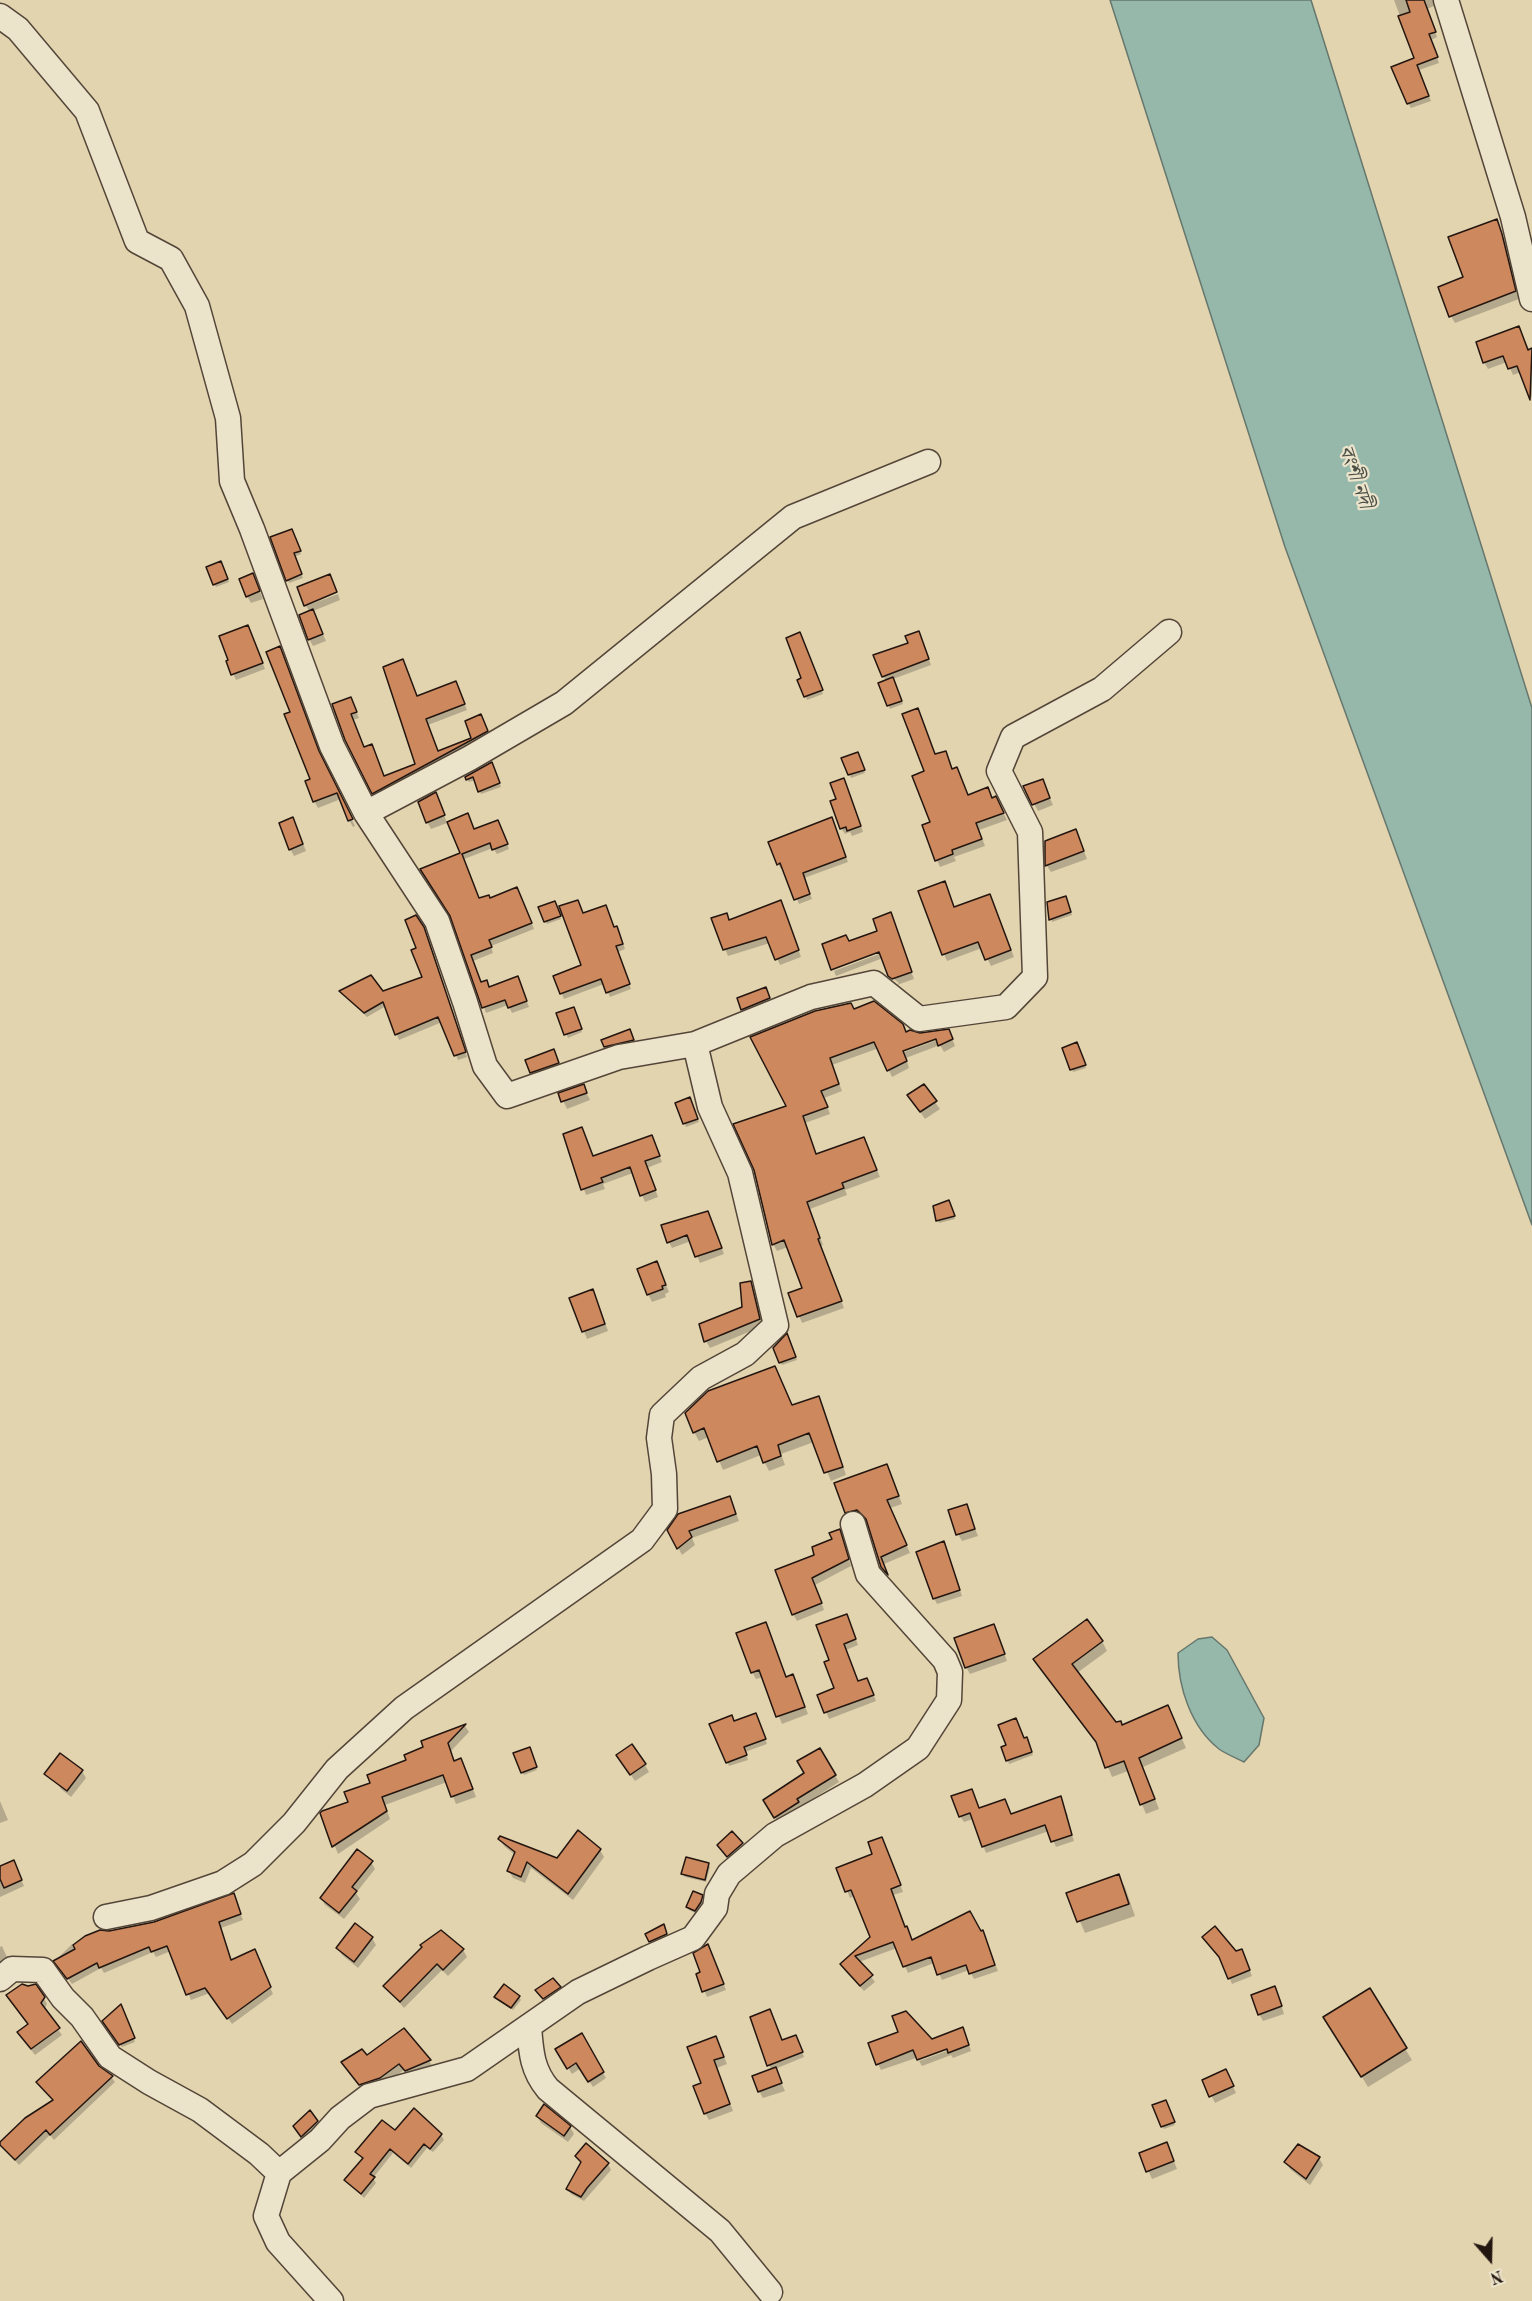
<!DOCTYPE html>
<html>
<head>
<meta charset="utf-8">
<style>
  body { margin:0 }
  #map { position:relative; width:1532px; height:2301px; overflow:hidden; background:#e2d4af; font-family:"Old Standard TT",serif }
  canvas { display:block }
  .north { position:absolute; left:1460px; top:2229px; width:60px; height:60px; -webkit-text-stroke:4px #ece3cb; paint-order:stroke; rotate:160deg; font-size:16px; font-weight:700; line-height:24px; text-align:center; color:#231610 }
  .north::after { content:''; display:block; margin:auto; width:21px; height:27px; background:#231610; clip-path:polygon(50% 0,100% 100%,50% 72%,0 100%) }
</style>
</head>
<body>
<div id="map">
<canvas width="1532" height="2301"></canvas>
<div class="north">N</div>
</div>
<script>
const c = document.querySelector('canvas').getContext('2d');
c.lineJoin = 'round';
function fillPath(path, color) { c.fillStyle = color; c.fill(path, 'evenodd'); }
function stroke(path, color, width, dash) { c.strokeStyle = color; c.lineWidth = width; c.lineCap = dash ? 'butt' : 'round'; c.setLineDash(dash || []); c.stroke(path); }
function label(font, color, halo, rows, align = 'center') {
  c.font = font + ' "Old Standard TT","Noto Serif Bengali",serif'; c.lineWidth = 4.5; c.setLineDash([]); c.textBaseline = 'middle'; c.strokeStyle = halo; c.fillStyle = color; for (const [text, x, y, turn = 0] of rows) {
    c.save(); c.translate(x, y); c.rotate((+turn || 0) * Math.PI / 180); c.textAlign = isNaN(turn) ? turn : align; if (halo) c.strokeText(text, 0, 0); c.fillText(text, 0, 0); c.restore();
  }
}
const water = new Path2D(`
  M1110,0h201l221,708v517l-247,-678z
  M1212,1637l15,13 37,68 -5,27 -15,17c-8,-4 -18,-8 -25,-13 -28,-22 -41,-62 -41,-96l20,-14z`);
fillPath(water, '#95b8ab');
stroke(water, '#67776d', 1.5);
fillPath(new Path2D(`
  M1394,0h40l1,2 -1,4 -7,3 10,28 -6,3 8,23 -20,7 12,31 -20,7 -3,-5 8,-44z
  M1496,220l10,23 13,56 -64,24 -4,-7 14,-38z
  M1519,328l13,27v43l-11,-26 -8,3 -6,-13 -19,7 -4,-7z
  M293,533l8,21 -7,3 9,21 -14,5 -1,-3z
  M222,566l7,16 -13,5 -2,-3z
  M256,582l7,17 -12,4 -4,-7z
  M338,594l2,6 -27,11 13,30 -13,5 -4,-7 1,-27 -4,-6z
  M250,632l15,37 -29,11 -8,-18z
  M801,637l22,57 -16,6 -8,-19 4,-2z
  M921,638l10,27 -38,14 10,25 -13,5 -10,-26 6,-2 -3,-5 26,-33z
  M458,688l9,22 -39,15 10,27 35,-13 11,-18 6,16 -114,61 -30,-58 -12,-35 19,-1 6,14 -6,2 11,28 21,30 32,-13v-68z
  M921,717l15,39 13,3 4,11 3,-1 12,27 19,-7 5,10 3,-1 12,22 -28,10 6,16 -31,11 2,4 -16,6 -3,-7 -6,-37z
  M859,756l6,17 -14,5 -8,-19z
  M322,759l33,67 -2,1 -4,-7 -8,-21 -23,9 -4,-7 -2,-21z
  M493,766l8,21 -20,7 -6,-14 -6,2 -3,-4z
  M1042,781l11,24 -15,6 -13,-24z
  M847,786l16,46 -11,4 -2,-4 -5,2 -4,-6 -3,-28z
  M439,801l8,22 -16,6 -4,-7z
  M834,824l14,38 -44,16 8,21 -13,5 -15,-36 -3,1 -3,-5z
  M296,826l10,25 -12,5 -4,-7z
  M501,827l8,22 -12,5 -4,-6 -29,11 15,41 41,-6 14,35 -43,17 2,7 -20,8 9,23 4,-2 4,6 30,-4 9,23 -17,6 -4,-8 -22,8 -34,-96 9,-63 14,-23z
  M1079,838l8,21 -36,13 -4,-6 -1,-24z
  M948,890l7,18 38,-6 21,55 -23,9 -9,-18 -35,13 -3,-7z
  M1067,900l5,15 -20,7 -4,-18z
  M556,905l5,14 -14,5 -2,-3z
  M784,909l17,48 -21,8 -10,-22 -42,13 -3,-7 1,-35 4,7z
  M890,914l24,65 -17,6 2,-2 -10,-8 -6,-17 -47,18 -2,-5 53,-20 -1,-3 -54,20 17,-25 30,-12z
  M583,915l31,14 5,4 6,16 -7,3 13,37 -21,8 -6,-13 -40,15 -10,-23 29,-10z
  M426,934l41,123 -9,3 -16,-38 -43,18 -13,-34 -19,11 -26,-25 41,1 42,-15 -6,-29z
  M765,989l8,17 -26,10 -4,-7z
  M854,1010l52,23 46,5 3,8 -11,6 -4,-7 -34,13 3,10 -17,9 -13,-29 -47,17 10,26 -18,7 6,16 -25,9 12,32 47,-17 16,39 -35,13 2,5 -37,14 13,36 -3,1 24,62 -42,15 -12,-29 14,-5 -16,-42 -11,4 -4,-7 15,-138zM933,1039h7l-44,16 -1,-3z
  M575,1012l7,20 -14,6 -10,-24z
  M629,1031l8,16 -28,7 -4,-7z
  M1078,1047l8,21 -13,4 -9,-24z
  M554,1051l8,19 -27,9 -4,-7z
  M583,1086l7,14 -23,9 -7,-15z
  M923,1086l17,23 -15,10 -12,-17z
  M691,1102l8,20 -13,5 -9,-23z
  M582,1129l12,29 60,-16 8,20 -15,6 11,29 -13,5 -12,-29 -30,11 2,5 -19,6 -21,-60z
  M950,1205l5,14 -16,4 -1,-3z
  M711,1219l13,35 -24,9 -9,-22 -19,7 -3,-6z
  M656,1263l13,29 -4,2 1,3 -14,5 -4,-8z
  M750,1283l4,7 9,36 -53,22 -4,-7 38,-33z
  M596,1298l12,33 -21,8 -16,-40z
  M788,1338l9,22 -15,5 -2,-3z
  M708,1393l85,14 25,-9 5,8 23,69 -15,6 -17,-39 -33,12 4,11 -16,6 -8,-16 -38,15 -14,-33 -10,4 -5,-9z
  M890,1473l12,31 -12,4 20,45 -26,11 5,12 -7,-10 -13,-42 -7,-7 -12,2 -4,-7z
  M733,1505l6,16 -47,17 3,7 -13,10 -13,-25z
  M966,1506l12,30 -16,5 -4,-7z
  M839,1531l12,35 -36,19 9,25 -27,11 -4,-7 23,-58z
  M946,1549l16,47 -25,8 -3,-6z
  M849,1621l9,24 -12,5 12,33 12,2 6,16 -47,18 -10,-24 17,-6 -5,-28z
  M765,1624l22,54 9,5 12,31 -26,10 -19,-47 -7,2 -4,-7z
  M997,1633l10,28 -37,13 -4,-7z
  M1102,1641l5,10 -30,22 39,51 6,3 50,-11 14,32 -43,19 16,42 -13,5 -18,-43 -16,6 -13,-31 -59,-77z
  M758,1719l9,25 -22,8 3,8 -19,6 -2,-4z
  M465,1726l4,6 -18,19 4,11 6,-2 4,7 11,30 -20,7 -9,-22 -62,23 5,14 -52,35 -16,-40 28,-12 22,-18 36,-23 17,-13 -2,-6z
  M1024,1740l4,2 5,13 -24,9 -6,-16z
  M820,1750l19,32 -39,25 1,3 -22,14 -14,-24 41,-27z
  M531,1752l6,18 -13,5 -2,-3z
  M622,1762l23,3 4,7 -14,9z
  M82,1771l4,7 -15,19 -10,-8 -5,-8z
  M971,1790l8,20 26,-10 6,15 49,-17 8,18 -2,1 8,24 -18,6 -7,-16 -63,22 -13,-34 -9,3 -4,-6z
  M0,1801l8,19 -8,3z
  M732,1833l14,18 -14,12 -9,-11z
  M500,1839l58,21 42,-10 4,7 -31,43 -42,-32 -6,15 -12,-5 -4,-7 6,-16 -11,-9z
  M885,1845l18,47 -10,3 19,46 70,-9 16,39 -24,8 -5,-9 -27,10 -8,-17 -26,10 -11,-25 -38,14 16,20 -11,9 -19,-20 -3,-6 30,-28 -17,-41 -5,2 -12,-29 36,-14z
  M371,1862l4,7 -19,24 4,6 -16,20 -19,-14 -4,-7z
  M708,1864l2,3 -4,15 -21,-5 -2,-3z
  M0,1868h16l8,18 -24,11z
  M1118,1876l7,11 10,29 -50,17 -17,-40z
  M233,1895l10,25 -22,8 10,33 26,-4 16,37 -41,30 -22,-31 -19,7 -20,-49 -15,6 -3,-5 -49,21 -3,-5 -29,16 -17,-23 17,-17 2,2 35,-13 47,-10z
  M701,1896l1,10 -5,8 -8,-4 -2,-3z
  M665,1929l3,8 -16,7 -5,-9z
  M372,1938l4,7 -18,23 -16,-13 -4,-7z
  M1207,1943l28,10 7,-2 10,25 -20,8 -10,-24z
  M2,1946l8,18 -10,8v-25z
  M463,1950l4,7 -19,19 -6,-6 -38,38 -19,-22z
  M711,1952l15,38 -19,7 -9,-22 4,-2z
  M22,1985h4l17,12 4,7 -3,6 18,25 -27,20 -12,-16 6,-14 -17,-23z
  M560,1988l1,2 -15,11 -7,-8z
  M1369,1990l43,70 -44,27 -36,-59z
  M1278,1995l6,19 -21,7 -4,-7z
  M496,1997h23l2,3 -8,10z
  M122,2009l13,33 -13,5 -18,-26z
  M900,2032l32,9 34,-6 5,16 -18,7 -2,-3 -29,11 -3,-5 36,-13 -1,-3 -73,25 -3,-6z
  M581,2035l25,43 -13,9 -12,-19 -9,6 -15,-25z
  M716,2038l11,26 -10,4 16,43 -24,9 -4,-7 -2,-29z
  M798,2041l6,16 -29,12 10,22 -22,7 -4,-7 13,-21 -3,-5 13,-23z
  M367,2057l62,4 4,6 -23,11 -6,-8 -20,15 -19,7 -22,-29z
  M98,2067l13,10 4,5 -61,58 -4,-5 -31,30 -19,-21 54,-43 -16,-18z
  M1229,2078l7,15 -21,10 -11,-22z
  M1167,2105l8,20 -11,4 -2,-3z
  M537,2116l33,11 4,7 -6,8 -27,-19z
  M317,2122l4,7 -15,14 -7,-10z
  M395,2133l46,2 3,5 -11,12 -6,-4 -16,20 -18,-15 -20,25 3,5 -12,15 -18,-18 17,-20 -6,-8z
  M1170,2151l7,18 -25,10 -11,-25z
  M576,2156l32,8 3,6 -27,31 -13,-7 -3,-5 14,-25z
  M1319,2158l4,7 -13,20 -20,-16 -5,-7z`), '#0003');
const building = new Path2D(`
  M1406,0h18l12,32 -7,2 9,23 -21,8 12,31 -22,8 -16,-37 23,-9 -16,-42 12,-4z
  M1497,219l5,15 14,57 -67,26 -11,-30 25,-10 -15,-40z
  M1519,326l9,24 4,-2 -2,52 -13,-34 -9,3 -5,-13 -20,7 -7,-21z
  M292,529l9,22 -7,2 8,21 -16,7 -16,-44z
  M221,561l7,18 -15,6 -7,-18z
  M253,573l7,18 -14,6 -7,-18z
  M330,574l7,18 -33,14 -7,-19z
  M313,609l10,25 -15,6 -9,-25z
  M248,625l15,38 -32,12 -5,-14 2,-1 -9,-24z
  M919,631l10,28 -47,18 -9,-22 35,-12 -3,-7z
  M800,632l23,58 -19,7 -7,-17 4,-2 -15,-40z
  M280,646l39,105 34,68 -5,2 -11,-28 -24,9 -8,-21 5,-2 -26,-65 6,-2 -24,-60z
  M403,659l14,37 39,-15 9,23 -39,15 12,32 33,-13 -6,-17 16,-7 7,17 -116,63 -27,-54 -13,-36 19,-7 6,15 -6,2 13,33 8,-3 12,32 31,-12 -32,-97z
  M893,677l9,24 -15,5 -9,-23z
  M918,708l17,46 11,-3 6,18 5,-2 11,28 20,-8 4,11 4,-2 8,17 -28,10 6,16 -30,11 1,4 -18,7 -13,-36 8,-3 -18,-46 12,-5 -22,-57z
  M858,752l7,18 -17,5 -7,-17z
  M492,762l8,21 -22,9 -5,-15 -7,3 -1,-3z
  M844,778l17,48 -14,5 -1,-4 -6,2 -10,-28 6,-2 -6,-16z
  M1043,779l7,19 -18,7 -9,-19z
  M436,792l9,23 -19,8 -8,-21z
  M468,813l6,16 24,-9 10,24 -16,6 -2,-7 -28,11 17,44 10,-3 1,3 27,-11 15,36 -43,17 3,7 -21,8 10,27 6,-2 2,7 29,-11 9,25 -19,7 -3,-8 -23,8 -32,-92 -30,-47 40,-16 -13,-31z
  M293,817l10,27 -14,6 -10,-27z
  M832,817l14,40 -43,16 7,21 -16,6 -14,-37 -3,2 -9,-23z
  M1076,829l8,22 -39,15v-25z
  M945,881l9,26 36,-13 21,56 -26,10 -7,-18 -36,13 -24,-64z
  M1066,896l5,16 -22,8 -2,-18z
  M578,900l5,13 23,-8 8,22 3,-1 6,18 -7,2 14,38 -24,9 -5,-14 -41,15 -7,-18 28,-11 -22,-59z
  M781,900l18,50 -24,10 -9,-23 -43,13 -12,-32 16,-5 2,7z
  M555,901l6,15 -17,6 -6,-15z
  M891,912l21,60 -20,7 -4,-3 -9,-24 -48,18 -9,-26 24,-9 3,6 28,-10 -4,-12z
  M416,915l8,12 42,125 -12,4 -16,-39 -43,18 -12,-33 -19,11 -25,-22 32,-16 12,16 39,-14 -11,-27 5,-2 -11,-28z
  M766,987l4,11 -29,12 -4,-12z
  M874,1001l29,23 3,8 4,-2 10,3 29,-4 4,10 -15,7 -2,-7 -33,12 4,10 -20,10 -13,-29 -44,16 9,26 -18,7 7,16 -25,9 13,38 48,-17 13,33 -35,13 2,5 -37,14 13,36 -2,1 24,62 -45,16 -9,-24 14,-5 -18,-48 -12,5 -18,-75 -21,-46 53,-18 -36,-69 65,-26 36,-8 3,6z
  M574,1007l8,22 -18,6 -8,-22z
  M630,1029l4,11 -30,7 -3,-7z
  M1077,1042l9,23 -16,5 -8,-22z
  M554,1049l5,14 -29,10 -5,-13z
  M584,1084l3,9 -26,9 -3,-9z
  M924,1084l13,17 -17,11 -13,-17z
  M690,1097l8,22 -15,5 -8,-21z
  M582,1127l11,29 59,-21 8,21 -15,5 11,29 -16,6 -10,-29 -29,11 2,4 -22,8 -18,-56z
  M949,1200l6,16 -19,5 -3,-15z
  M708,1211l14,37 -27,9 -8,-22 -20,8 -6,-18z
  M657,1261l9,24 -4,1 1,3 -16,6 -10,-26z
  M751,1281l9,38 -56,23 -5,-18 43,-17 -2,-24z
  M593,1289l12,35 -23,8 -13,-34z
  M787,1333l9,24 -17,6 -6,-15z
  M775,1366l17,39 27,-9 24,71 -19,6 -15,-40 -31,12 3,11 -18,7 -6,-17 -40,16 -13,-34 -11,5 -8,-20 23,-22z
  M887,1464l12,32 -12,4 20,45 -26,12 7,18 -7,-8 -15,-48 -9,-9 -12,3 -11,-30z
  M730,1496l6,18 -47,17 3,6 -15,12 -10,-19 11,-16z
  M967,1504l8,25 -19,6 -8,-25z
  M840,1529l9,30 -37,19 10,25 -30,12 -17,-45 39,-15 -2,-8 20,-8 -3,-6z
  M944,1541l16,49 -27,9 -17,-47z
  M847,1614l9,25 -12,5 14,37 9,-3 7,17 -50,18 -7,-18 17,-7 -10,-26 5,-2 -13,-35z
  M1087,1619l16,22 -31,23 44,58 5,-1 1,4 46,-20 14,33 -43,20 16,41 -15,6 -16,-44 -19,7 -9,-26 -63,-83z
  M766,1622l20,55 7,-3 12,33 -29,10 -17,-47 -8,3 -15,-40z
  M994,1624l11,30 -40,14 -11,-30z
  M756,1713l10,26 -22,8 3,8 -21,8 -17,-39 23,-9 2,6z
  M1016,1718l8,20 3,-1 5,15 -26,9 -5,-14 5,-2 -8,-20z
  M466,1724l-18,19 6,18 7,-3 12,31 -22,8 -8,-22 -61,22 5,14 -55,36 -12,-34 2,-2 26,-9 -4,-10 26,-9 -3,-8 39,-15 -2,-5 19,-8 -2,-6z
  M632,1744l14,20 -16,11 -14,-20z
  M530,1747l7,20 -16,6 -8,-20z
  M820,1748l16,27 -39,24 2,3 -25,16 -11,-18 41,-27 -7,-12z
  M60,1753l23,17 -16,21 -23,-17z
  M972,1789l7,19 26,-9 6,15 50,-18 11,39 -21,7 -6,-17 -63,22 -12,-34 -11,4 -8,-21z
  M578,1830l23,19 -33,45 -41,-32 -6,15 -14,-6 8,-19 -17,-13 2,-3 57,22z
  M732,1831l11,12 -16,14 -10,-12z
  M882,1837l19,48 -10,4 14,38 2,-1 5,14 58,-29 11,20 2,-1 12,35 -26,9 -3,-9 -29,10 -6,-18 -28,10 -10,-25 -38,14 18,19 -13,11 -20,-22 30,-27 -19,-47 -6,2 -9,-24 36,-14 -4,-12z
  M357,1849l16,12 -21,26 5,4 -18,22 -19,-15z
  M686,1857l23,6 -4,17 -24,-6z
  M14,1860l8,20 -18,8 -4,-9v-13z
  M1119,1874l10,30 -52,18 -11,-29z
  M693,1891l10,4 -2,7 -6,9 -9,-4z
  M234,1893l7,21 -22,8 12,38 24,-11 16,38 -44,32 -22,-31 -19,7 -19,-49 -16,6 -2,-5 -50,21 -2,-5 -30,16 -14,-18 22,-12 -2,-4 12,-9 15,-6 9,1 45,-9z
  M355,1923l18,14 -19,25 -18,-14z
  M664,1924l3,10 -18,8 -4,-8z
  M1215,1926l21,25 6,-2 8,21 -22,9 -9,-22 -17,-20z
  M441,1930l23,19 -21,21 -6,-6 -37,38 -17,-16 39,-39 -2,-2z
  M708,1944l16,40 -22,8 -6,-18 4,-2 -7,-19z
  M553,1978l8,9 -18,12 -8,-9z
  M22,1984l6,2 8,-2 9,13 -4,6 19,25 -29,21 -14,-17 11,-8 -22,-29z
  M504,1984l16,12 -9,12 -17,-11z
  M1275,1986l7,20 -24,9 -7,-20z
  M1370,1988l37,60 -46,29 -38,-60z
  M121,2004l14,34 -16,7 -17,-24z
  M770,2009l12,31 14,-5 7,17 -36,14 -17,-49z
  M906,2011l26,28 31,-12 6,18 -21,8 -1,-4 -30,11 -4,-10 -37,15 -8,-22 30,-11 -6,-16z
  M404,2028l27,32 -26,11 -6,-7 -19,14 -21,7 -18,-23 21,-13 5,6z
  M582,2033l22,39 -16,10 -12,-19 -9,6 -12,-20z
  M716,2036l8,21 -10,3 16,44 -26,10 -11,-28 8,-3 -14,-36z
  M81,2041l18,25 14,10 -63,59 -4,-5 -31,30 -15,-15v-3l25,-24 28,-18 -17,-18z
  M776,2067l6,16 -24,9 -6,-16z
  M1226,2069l8,17 -25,11 -7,-17z
  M1166,2100l9,22 -14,5 -9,-22z
  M544,2104l27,22 -7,10 -28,-20z
  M414,2108l28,26 -12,15 -6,-5 -16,20 -18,-15 -20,25 5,3 -14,17 -17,-14 19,-22 -8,-6 27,-32 13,10z
  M310,2110l8,11 -17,16 -8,-11z
  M1167,2142l7,19 -28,11 -7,-19z
  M586,2143l23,20 -22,25 -6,9 -15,-8 15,-27 -6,-6z
  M1298,2144l22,13 -14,22 -22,-17z`);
fillPath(building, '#cd885d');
stroke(building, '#231610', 1.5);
const minor = new Path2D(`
  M1446,0l67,217 19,82
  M0,16l18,13 69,82 50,130 34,18 26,47 31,112 4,63 20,48 80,217 34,67 71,108 28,81 20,64 22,30 112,-39 76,-13 15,63 30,66 36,152 -31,29 -44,24 -39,37 -3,23 5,36 1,35 -23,31 -238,168 -67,61 -43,54 -41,41 -30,19 -72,25 -45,9
  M366,813l104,-55 94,-55 229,-186 135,-55
  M695,1044l116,-47 63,-14 45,36 87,-12 29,-30 -5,-145 -31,-61 14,-34 89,-48 67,-57
  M0,1979l12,-10 31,1 20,28 19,19 28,40 39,25 51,28 59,44 20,19 -13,43 12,26 53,59
  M529,2027c2,25 3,43 19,62l172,142 50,61
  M279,2173l41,-33 20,-22 29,-22 98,-27 111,-77 70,-34 45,-20 22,-30 2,-14 12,-20 46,-39 90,-50 53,-37 31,-48 1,-28 -5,-12 -77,-86 -15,-50`);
stroke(minor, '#534638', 27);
stroke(minor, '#ece3cb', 24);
label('italic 20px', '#4b4f46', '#ece3cb', [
  ["বংশী নদী",1355,477,71]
]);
</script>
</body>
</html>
